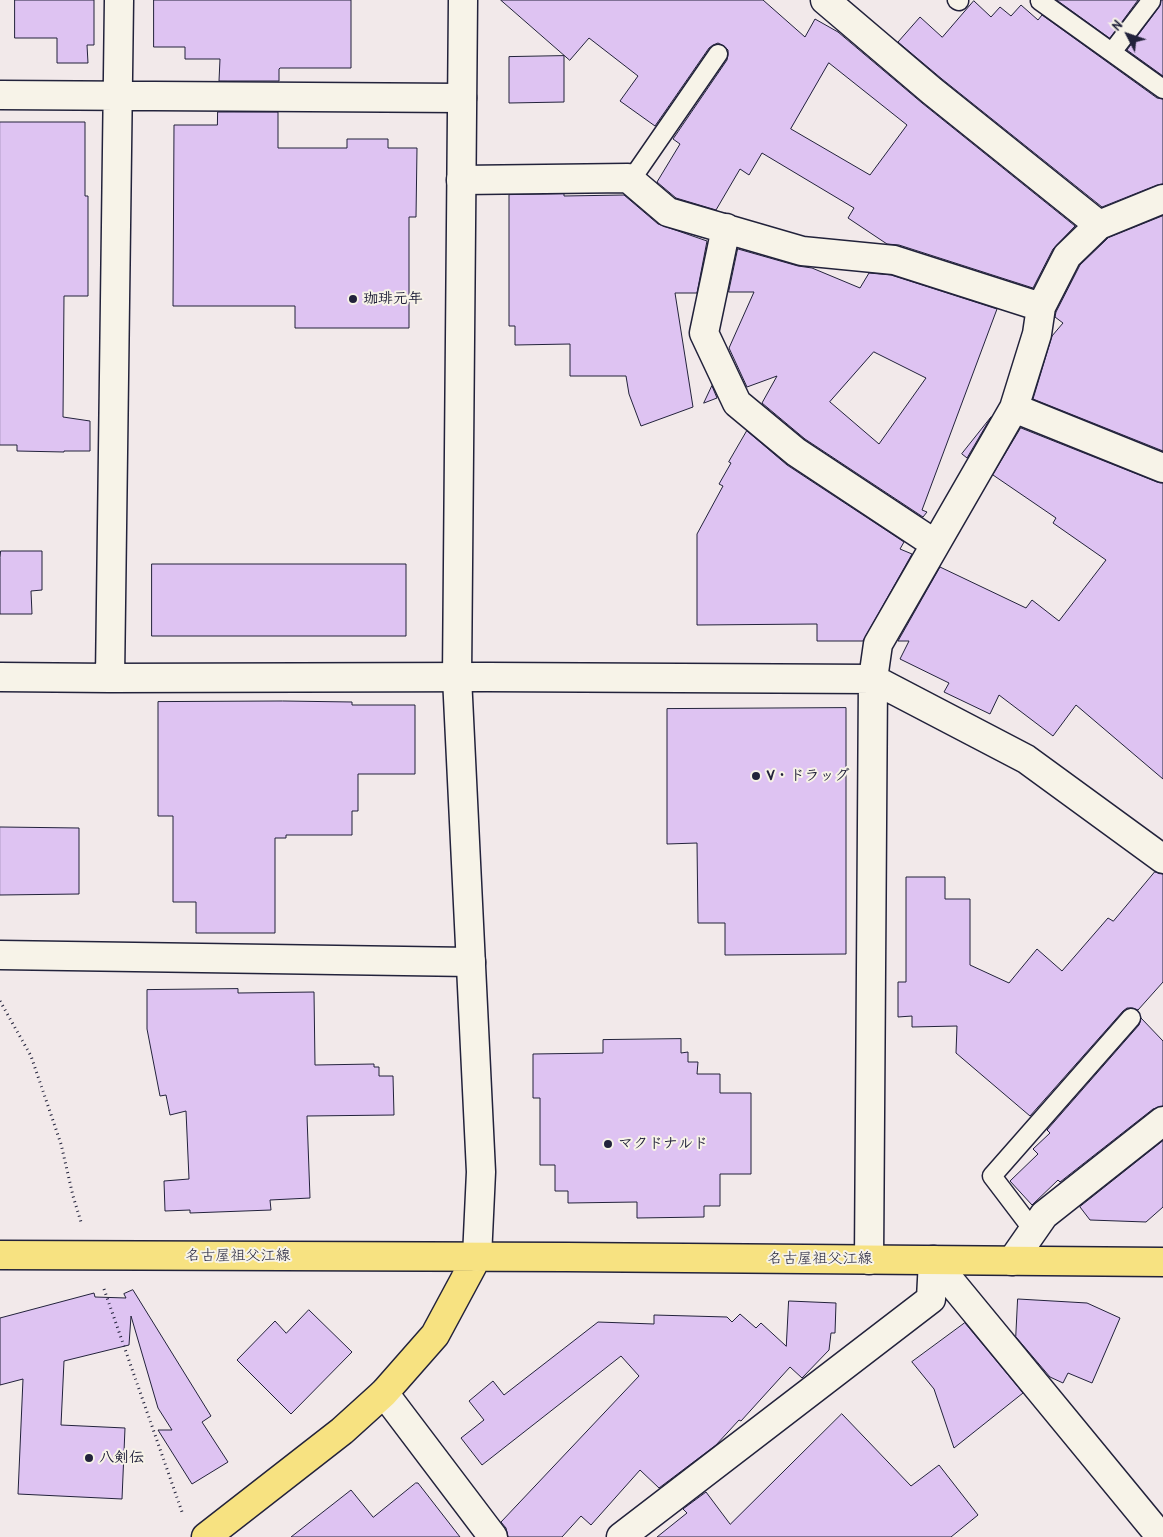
<!DOCTYPE html>
<html>
<head>
<meta charset="utf-8">
<style>
  body { margin:0 }
  #map { position:relative; width:1163px; height:1537px; overflow:hidden; background:#f2e9ea; font-family:"Patrick Hand",sans-serif }
  canvas { display:block }
  .north { position:absolute; left:1103px; top:10px; width:50px; height:50px; -webkit-text-stroke:4px #f7f3e8; paint-order:stroke; rotate:311deg; font-size:14px; font-weight:700; line-height:20px; text-align:center; color:#22223b }
  .north::after { content:''; display:block; margin:auto; width:18px; height:22px; background:#22223b; clip-path:polygon(50% 0,100% 100%,50% 72%,0 100%) }
</style>
</head>
<body>
<div id="map">
<canvas width="1163" height="1537"></canvas>
<div class="north">N</div>
</div>
<script>
const c = document.querySelector('canvas').getContext('2d');
c.lineJoin = 'round';
function fillPath(path, color) { c.fillStyle = color; c.fill(path, 'evenodd'); }
function stroke(path, color, width, dash) { c.strokeStyle = color; c.lineWidth = width; c.lineCap = dash ? 'butt' : 'round'; c.setLineDash(dash || []); c.stroke(path); }
function label(font, color, halo, rows, align = 'center') {
  c.font = font + ' "Patrick Hand","Klee One",sans-serif'; c.lineWidth = 4; c.setLineDash([]); c.textBaseline = 'middle'; c.strokeStyle = halo; c.fillStyle = color; for (const [text, x, y, turn = 0] of rows) {
    c.save(); c.translate(x, y); c.rotate((+turn || 0) * Math.PI / 180); c.textAlign = isNaN(turn) ? turn : align; if (halo) c.strokeText(text, 0, 0); c.fillText(text, 0, 0); c.restore();
  }
}
const building = new Path2D(`
  M15,0h79v45h-7l1,18h-31v-25h-42z
  M154,0h197v68h-71l-1,1v12h-60l1,-22h-35v-12h-31z
  M501,0h262l42,37 10,-18 23,13 84,71 153,123 -22,23 -20,39 -134,-43 -12,-1 -39,-26 6,-10 -92,-55 -13,22 -9,-6 -24,41 -40,-12 -19,-16 23,-38 -7,-5 54,-79 1,-5v-5l-4,-4 -6,-3 -5,2 -4,3 -54,78 -35,-25 18,-25 -49,-38 -19,22zM829,63l78,62 -37,50 -79,-46z
  M1057,0h81l-28,38z
  M1161,0h2v76l-36,-26 32,-43z
  M974,1l17,16 9,-10 11,9 10,-11 17,15 4,-5 115,83 6,1v85l-6,1 -55,22 -160,-128 -44,-37 22,-25 22,20z
  M564,56v46l-55,1v-46z
  M218,112h60v36h69v-9h41v9h29l-1,69h-7v111h-114v-22h-122l1,-181h43z
  M0,122h85v74h3v100h-24l-1,121 27,4v30h-26v1l-47,-1v-6h-17z
  M564,194v2l60,-1 34,29 49,17 -10,52h-22l18,114 -52,19 -12,-32 -3,-18h-56v-32l-55,1v-19h-6v-131z
  M1163,216v235l-130,-52 19,-63 11,-13 -8,-6 1,-5 24,-47 28,-27z
  M738,249l60,17 14,2 48,20 9,-15 22,2 106,34 -75,201 5,2 -4,5 -118,-78 -43,-36 15,-27 -30,11 -18,-39 25,-56h-25zM874,352l52,26 -47,66 -49,-42z
  M712,386l5,12 -13,5z
  M991,417l-24,41 -5,-4z
  M1021,428l136,54 6,1v296l-87,-74 -23,31 -54,-41 -9,19 -46,-22 5,-9 -49,-24 9,-18h-11l42,-74 86,41 6,-8 27,21 47,-61 -53,-37 3,-5 -63,-43z
  M747,431l40,34 117,77 -4,7 12,5 -49,87h-46v-17l-120,1v-91l26,-48 -4,-2 12,-21 -2,-1z
  M1,551h41v39l-11,1 1,23h-32v-56z
  M152,564h254v72h-254z
  M283,701l69,1v3h63v69h-57v37h-6v24h-66v3h-11v95h-79v-31h-23v-86h-15v-114z
  M846,708v246l-121,1v-32h-27l-1,-80 -30,1v-135z
  M0,827l79,1v66l-79,1z
  M1155,872l8,2v108l-25,28 -5,-2h-6l-4,3 -93,105 -74,-63 1,-27 -45,1v-11l-14,1v-35h8v-105h39v22h25v66l39,18 28,-34 25,22 46,-53 5,3z
  M238,989v4l76,-1 1,73 59,-1v3h5v9h14l1,39 -87,1 3,82 -40,2 1,10 -81,3v-3l-25,1 -1,-30 25,-2 -3,-68 -16,4 -4,-20 -6,1 -13,-67v-39z
  M1141,1018l22,23v65l-10,3 -93,73 -2,-2 -26,25 -22,-24 28,-27 -5,-5 17,-16 -3,-3 92,-105z
  M681,1039v14l7,-1v10h10l-1,12h23v19h31v81h-31v32h-16v11l-67,1v-16l-69,1v-12h-13v-26h-15v-67h-7v-44l70,-1v-13z
  M1163,1141v66l-17,15 -56,-2 -10,-13z
  M133,1290l78,126 -9,6 26,40 -36,22 -34,-54h14l-14,-22 -27,-92 -2,29 -65,16 -3,64 64,3 -3,71 -104,-5 5,-115 -23,6v-67l94,-25 1,4 31,1 -2,-4z
  M1018,1299l69,4 33,15 -28,65 -24,-10 -5,10 -13,-6 -34,-40z
  M789,1301l47,2 -1,30h-4l-2,17 -27,28 -12,-11 -49,54 -2,-1 -23,25 -57,43 -19,-18 -49,55 -10,-9 -19,21h-54l-2,-9 -5,-6 138,-146 -18,-20 -139,109 -21,-27 23,-18 -15,-19 24,-20 11,14 94,-73 56,2v-9l73,2 5,5 8,-8 16,14 5,-5 25,23z
  M309,1310l43,42 -61,62 -54,-54 38,-39 11,12z
  M965,1323l58,70 -69,55 -20,-59 -22,-27z
  M842,1414l69,72 28,-21 39,50 -27,22h-294l30,-24 -4,-4 23,-17 24,32z
  M416,1483h2l42,54h-169l60,-47 22,27z`);
fillPath(building, '#dec3f2');
stroke(building, '#22223b', 1);
const lane = new Path2D(`
  M957,0l2,1
  M1040,1l123,88
  M1112,52l39,-51
  M631,180l87,-126
  M1033,1230l-41,-54 139,-158`);
const street = new Path2D(`
  M825,0l107,91 167,134
  M0,95l462,3
  M461,180l167,-2 40,34 134,39 92,9 147,47
  M726,228l-22,105 33,70 59,49 139,92
  M1014,408l149,60
  M0,677l110,1 377,-1 386,2 153,80 137,100
  M110,678l9,-678
  M0,955l471,7
  M869,1260l4,-581 5,-35 136,-236 23,-74 4,-27 26,-51 32,-31 64,-26
  M933,1260l228,277
  M1012,1261l32,-46 119,-94
  M384,1393l109,144
  M621,1537l310,-238 2,-39`);
const secondary = new Path2D(`
  M463,0l-6,677 24,495 -4,85`);
const primary = new Path2D(`
  M0,1255l566,2 597,5
  M206,1537l136,-106 42,-38 51,-58 42,-78`);
stroke(lane, '#22223b', 21);
stroke(street, '#22223b', 31);
stroke(secondary, '#22223b', 31);
stroke(primary, '#22223b', 31);
stroke(new Path2D(`
  M0,1001l31,55 30,88 12,52 8,26
  M104,1289l78,223`), '#22223b', 3, [1, 4]);
stroke(lane, '#f7f3e8', 18);
stroke(street, '#f7f3e8', 28);
stroke(secondary, '#f7f3e8', 28);
stroke(primary, '#f7e281', 28);
for (const [x, y, r, color] of [
  [353,299,5,"#22223b"],
  [756,776,5,"#22223b"],
  [608,1144,5,"#22223b"],
  [89,1458,5,"#22223b"]
]) { const dot = new Path2D(); dot.arc(x, y, r, 0, 2 * Math.PI); c.fillStyle = color; c.fill(dot); stroke(dot, '#f7f3e8', 2); }
label('bold 15px', '#22223b', '#f7f3e8', [
  ["珈琲元年",363,299],
  ["V・ドラッグ",766,776],
  ["マクドナルド",618,1144],
  ["八剣伝",99,1458]
], 'left');
label('15px', '#22223b', '#f7f3e8', [
  ["名古屋祖父江線",238,1256],
  ["名古屋祖父江線",820,1259]
]);
</script>
</body>
</html>
